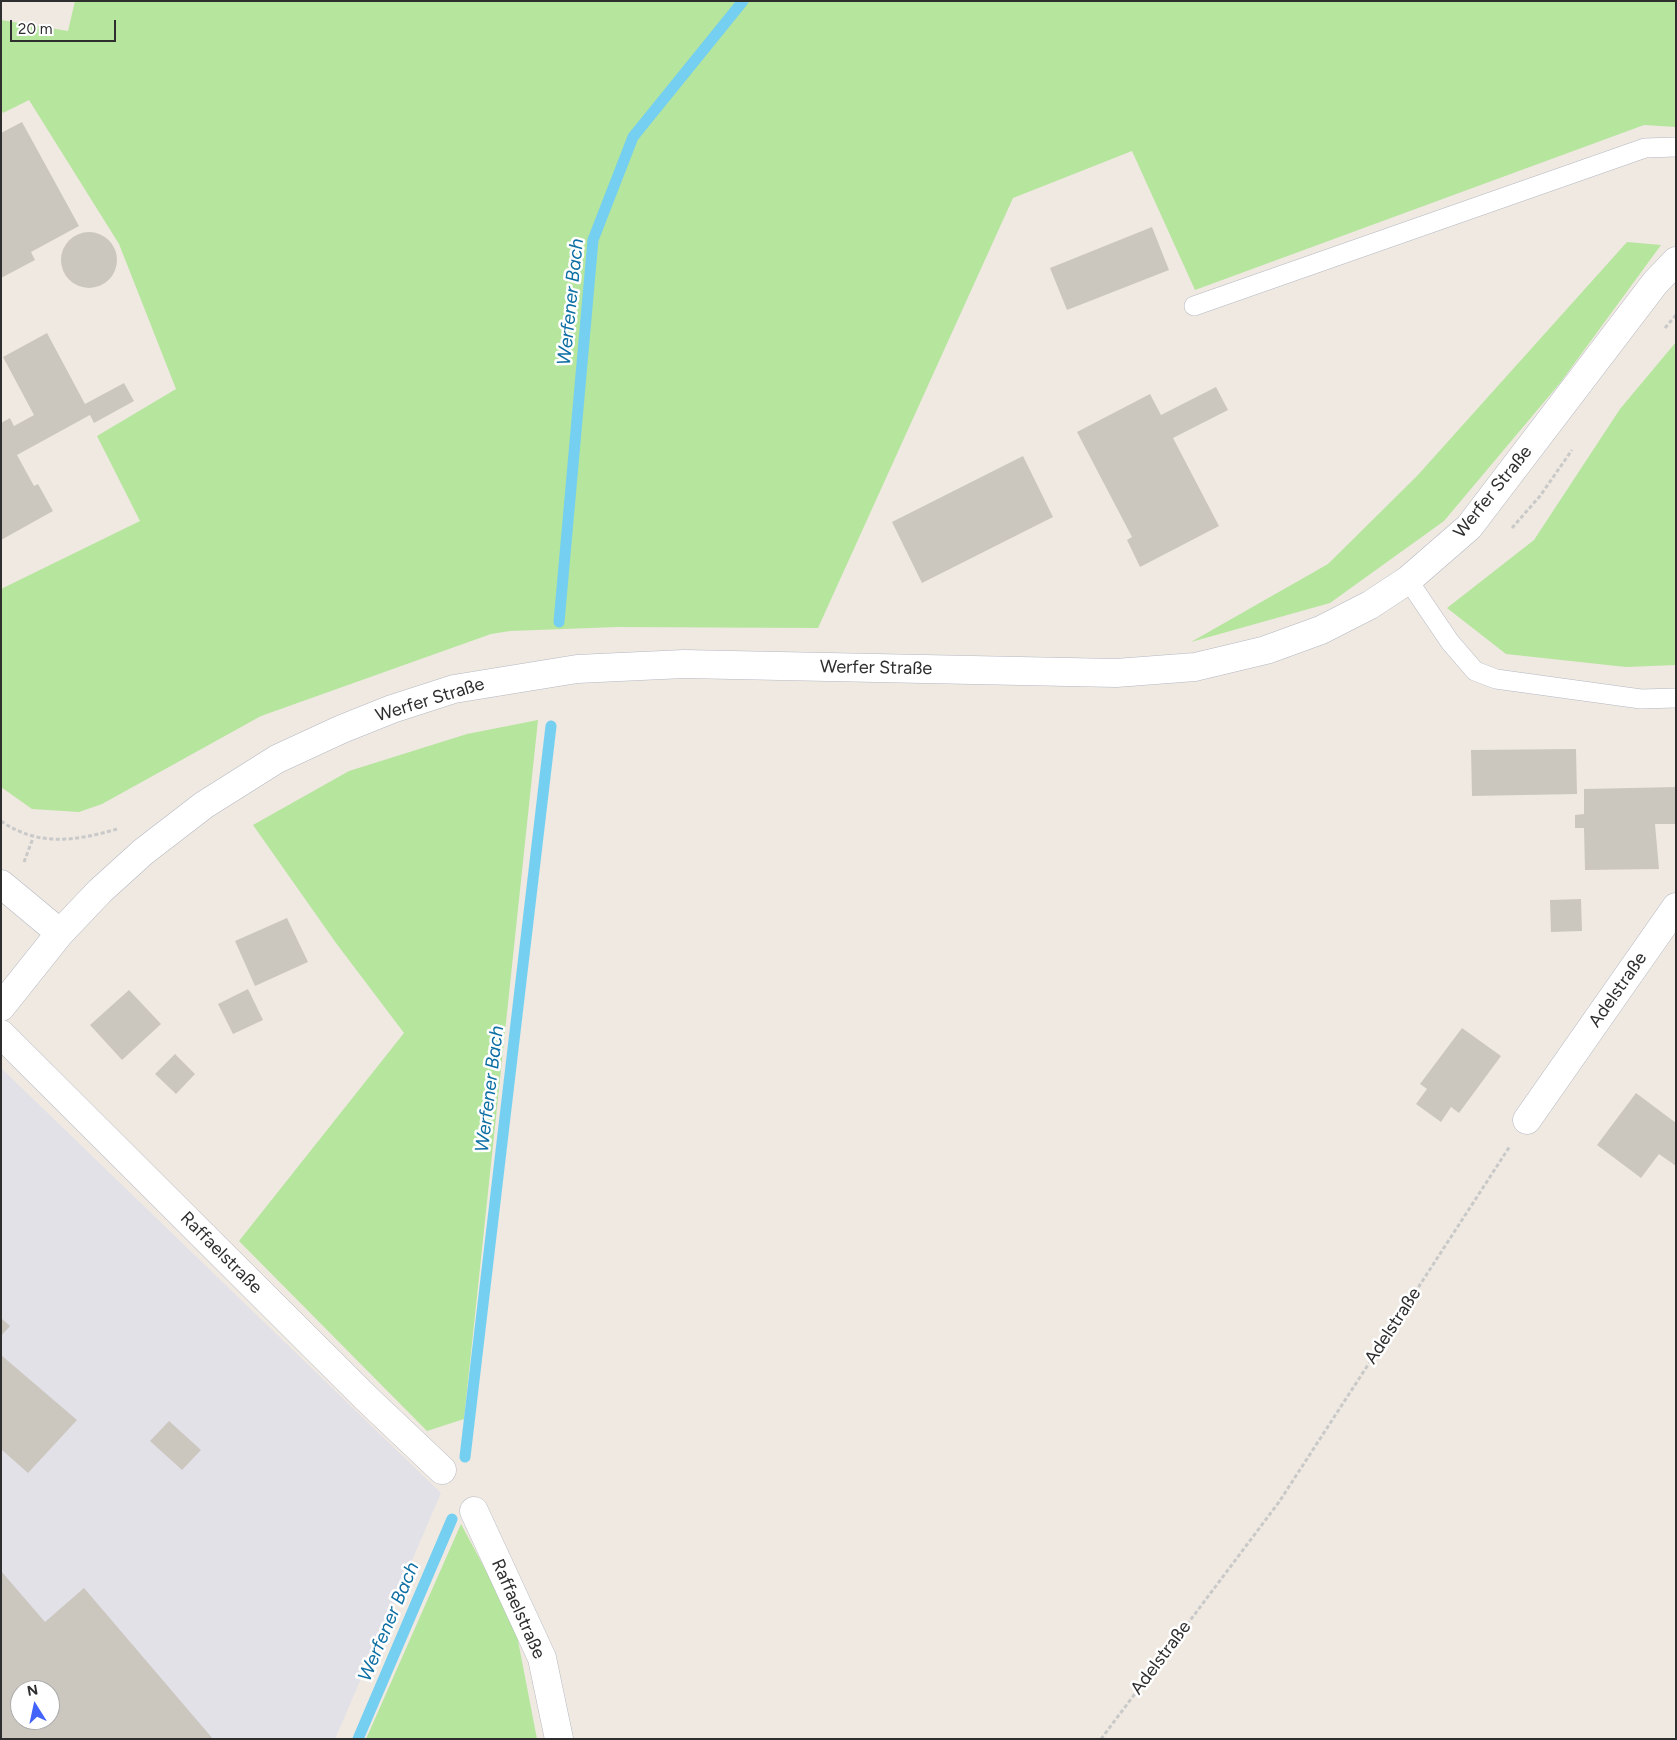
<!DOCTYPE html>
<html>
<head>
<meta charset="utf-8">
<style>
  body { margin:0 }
  #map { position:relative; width:1677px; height:1740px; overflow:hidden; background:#efe9e1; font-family:Figtree,sans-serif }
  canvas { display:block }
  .frame { position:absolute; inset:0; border:2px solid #2e2e2e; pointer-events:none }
  .north { position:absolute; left:10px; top:1680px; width:50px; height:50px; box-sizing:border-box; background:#fff; border:1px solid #ababab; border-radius:50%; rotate:350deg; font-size:14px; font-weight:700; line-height:20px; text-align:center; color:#2e2e2e }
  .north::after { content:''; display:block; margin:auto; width:18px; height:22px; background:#4264fb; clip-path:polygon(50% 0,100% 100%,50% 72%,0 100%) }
  .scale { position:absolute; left:10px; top:20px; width:106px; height:22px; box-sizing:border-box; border:2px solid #2e2e2e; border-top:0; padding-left:6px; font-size:15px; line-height:18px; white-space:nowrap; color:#2e2e2e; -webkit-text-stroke:4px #fff; paint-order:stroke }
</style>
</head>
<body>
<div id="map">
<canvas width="1677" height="1740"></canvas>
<div class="frame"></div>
<div class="north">N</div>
<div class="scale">20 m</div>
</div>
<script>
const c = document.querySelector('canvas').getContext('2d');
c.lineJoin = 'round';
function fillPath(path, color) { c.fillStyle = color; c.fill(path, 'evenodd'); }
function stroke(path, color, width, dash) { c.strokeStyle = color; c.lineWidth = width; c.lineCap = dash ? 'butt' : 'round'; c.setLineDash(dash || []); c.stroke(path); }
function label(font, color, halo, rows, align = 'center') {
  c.font = font + ' Figtree,sans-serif'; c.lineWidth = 5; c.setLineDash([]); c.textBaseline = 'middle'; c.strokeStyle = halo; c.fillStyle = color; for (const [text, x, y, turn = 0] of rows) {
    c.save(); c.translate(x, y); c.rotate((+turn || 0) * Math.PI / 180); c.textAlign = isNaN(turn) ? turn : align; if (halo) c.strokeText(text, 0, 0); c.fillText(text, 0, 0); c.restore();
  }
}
fillPath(new Path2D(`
  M1,1068l440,425 -106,246h-334zM20,1690h30v30h-30z`), '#e3e1e8');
fillPath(new Path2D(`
  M75,1h1601v126l-32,-2 -449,165 -63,-139 -119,47 -195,430 -201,-1 -107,4 -19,3 -230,82 -159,88 -23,8 -47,-3 -31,-22v-198l139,-68 -43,-85 79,-47 -57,-145 -90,-144 -26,13 -2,-4v-89l67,11z
  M1627,242l34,3 -101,138 -116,138 -114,82 -139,39 137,-78 89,-88z
  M1676,342v323l-50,2 -120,-13 -59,-46 87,-68 86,-131z
  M538,720l-74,699 -37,12 -188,-190 165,-208 -68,-90 -83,-118 96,-54 118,-37z
  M461,1524l54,101 22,114h-171z`), '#b6e59e');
stroke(new Path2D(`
  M559,622l34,-382 40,-103 110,-136
  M465,1457l86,-731
  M358,1739l94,-220`), '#75cff0', 11);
fillPath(new Path2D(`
  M22,122l57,104 -48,26 4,8 -34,18v-145z
  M1152,227l17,43 -102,40 -17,-42z
  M61 260a28 28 0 1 1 56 0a28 28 0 1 1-56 0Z
  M47,333l38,71 39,-21 10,18 -40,22 -4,-8 -73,40 17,31 4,-2 15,27 -52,29v-117l9,-5 4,8 20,-11 -31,-58z
  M1216,387l12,23 -55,28 46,88 -79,41 -13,-27 5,-3 -55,-105 73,-38 11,21z
  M1023,456l30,61 -131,66 -30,-61z
  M1576,749l1,45 -105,2 -1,-46z
  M1676,787v37h-21l4,45 -74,1 -1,-42h-9v-13l9,-1v-25z
  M1581,899l1,32 -31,1 -1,-32z
  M287,918l21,44 -53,24 -20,-45z
  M248,989l15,31 -30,14 -15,-30z
  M129,990l32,34 -39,36 -32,-35z
  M1462,1028l39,28 -42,57 -8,-6 -10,15 -25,-18 11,-15 -7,-5z
  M175,1054l20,20 -19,20 -21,-20z
  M1636,1093l40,30v43l-17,-12 -18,24 -44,-33z
  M1,1318l9,8 -9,10z
  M1,1355l76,65 -49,53 -27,-24z
  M169,1421l32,29 -19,20 -32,-29z
  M1,1571l44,51 39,-34 129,151h-212zM20,1690h30v30h-30z`), '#cbc7bf');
const service = new Path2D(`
  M1194,306l451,-158 31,-1
  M1408,580l42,62 25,29 21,8 145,20 35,-1`);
const minor = new Path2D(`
  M1,1034l365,364 76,72
  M1527,1120l149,-213
  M474,1511l68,147 17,81`);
const tertiary = new Path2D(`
  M1,884l59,49
  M1,1007l59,-74 40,-42 43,-39 61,-47 73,-46 65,-30 50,-20 62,-20 123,-20 107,-5 432,9 79,-6 71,-17 55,-20 49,-25 38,-25 61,-53 186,-244 21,-22`);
stroke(service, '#b4b7c1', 20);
stroke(minor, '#b4b7c1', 29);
stroke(tertiary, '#b4b7c1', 29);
stroke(new Path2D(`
  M1665,328l11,-13
  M1512,528l28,-32 32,-46
  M1,821c37,26 75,20 116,8
  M24,862l9,-24
  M1101,1739l178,-237 231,-356`), '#c9c9c9', 3, [4, 2.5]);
stroke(service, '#fff', 19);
stroke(minor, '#fff', 28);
stroke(tertiary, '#fff', 28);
label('18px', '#2e2e2e', '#fff', [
  ["Werfer Straße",1493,492,-51],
  ["Werfer Straße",876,668,1],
  ["Werfer Straße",430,700,-17],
  ["Adelstraße",1618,990,-55],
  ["Raffaelstraße",221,1253,45],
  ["Adelstraße",1393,1326,-57],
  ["Raffaelstraße",518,1609,66],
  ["Adelstraße",1161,1658,-53]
]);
label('italic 19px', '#0d6fa3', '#fff', [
  ["Werfener Bach",571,302,-84],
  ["Werfener Bach",490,1089,-83],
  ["Werfener Bach",389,1622,-67]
]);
</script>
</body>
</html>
